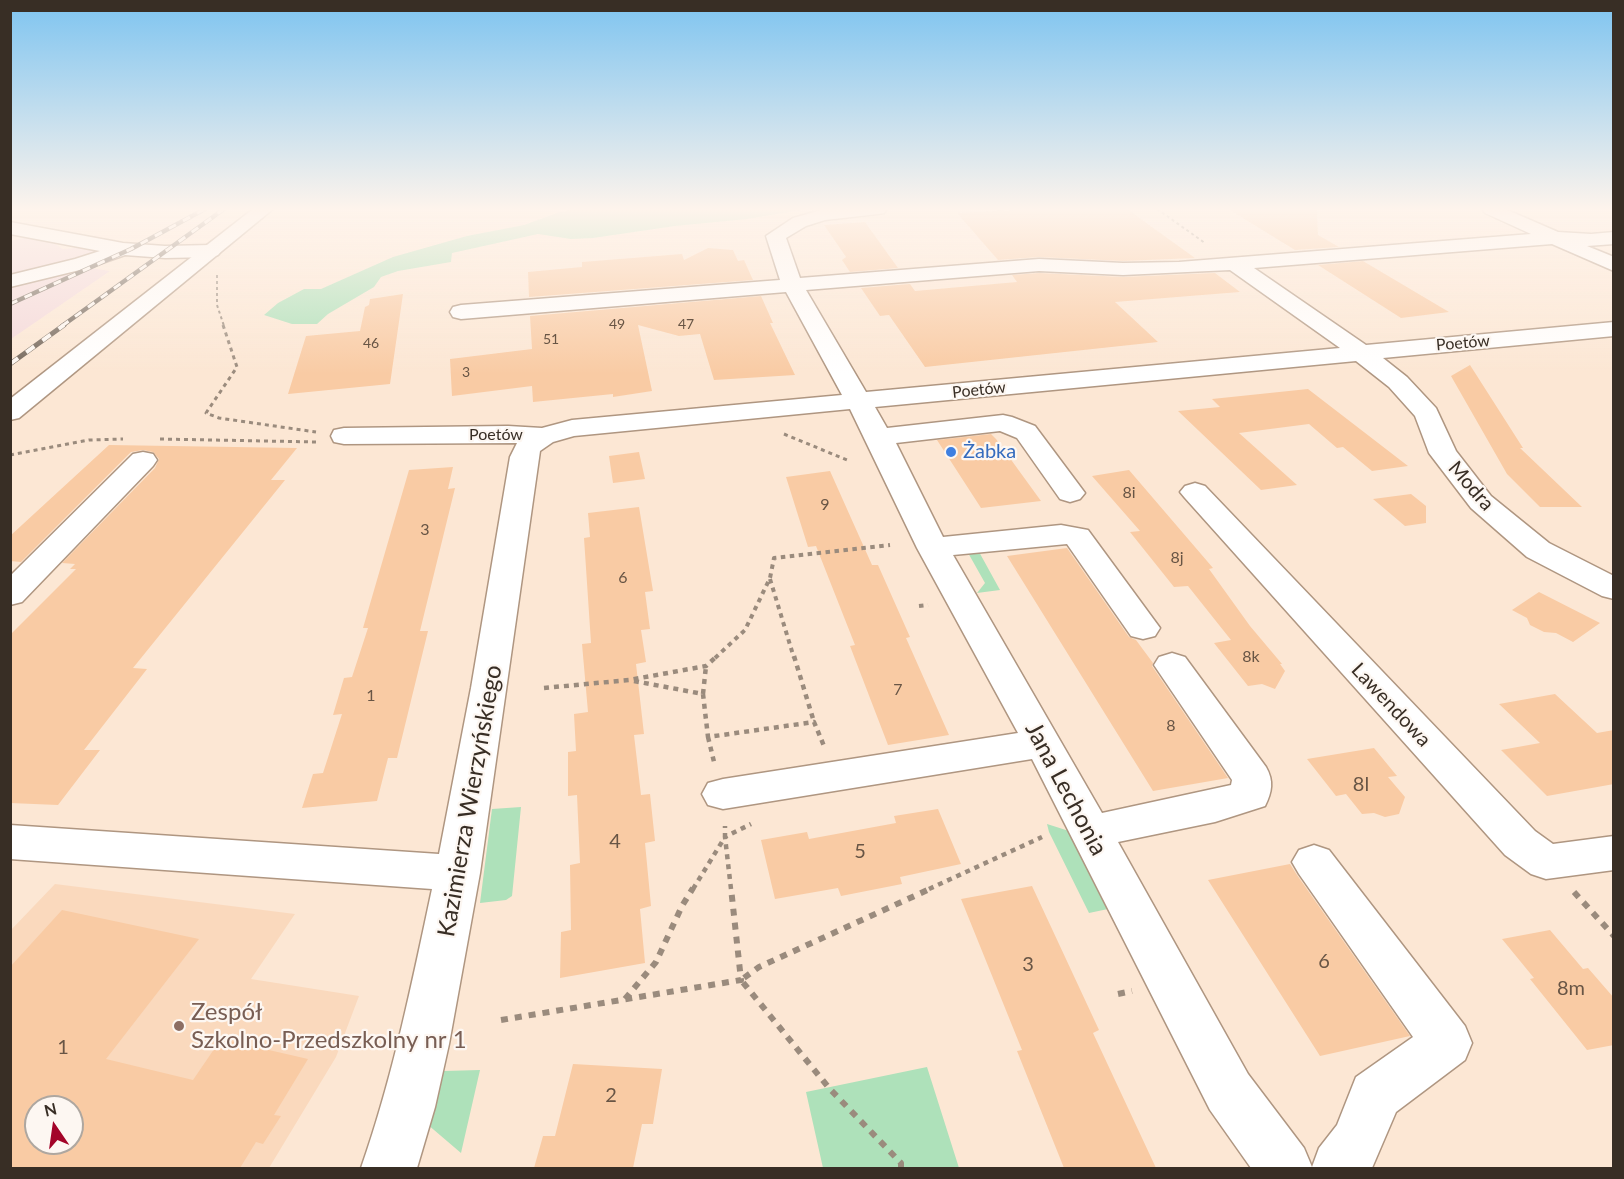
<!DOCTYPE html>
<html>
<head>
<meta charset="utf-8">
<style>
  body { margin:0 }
  #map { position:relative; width:1624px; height:1179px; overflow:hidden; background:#fce7d4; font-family:Lato,sans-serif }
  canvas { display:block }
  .frame { position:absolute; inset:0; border:12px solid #382e25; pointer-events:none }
  .north { position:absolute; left:24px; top:1095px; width:60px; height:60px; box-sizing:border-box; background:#fdf7f2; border:2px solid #aea7a0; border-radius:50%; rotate:347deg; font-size:16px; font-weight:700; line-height:24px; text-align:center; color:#382e25 }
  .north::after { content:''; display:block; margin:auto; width:21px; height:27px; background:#a30429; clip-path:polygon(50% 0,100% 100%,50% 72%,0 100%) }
</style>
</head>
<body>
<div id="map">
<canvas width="1624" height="1179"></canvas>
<div class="frame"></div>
<div class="north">N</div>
</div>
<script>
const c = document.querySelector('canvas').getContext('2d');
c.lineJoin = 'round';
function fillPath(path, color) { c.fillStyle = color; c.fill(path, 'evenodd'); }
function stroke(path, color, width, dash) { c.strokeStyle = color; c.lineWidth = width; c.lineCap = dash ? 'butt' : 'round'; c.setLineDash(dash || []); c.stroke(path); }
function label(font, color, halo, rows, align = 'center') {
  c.font = font + ' Lato,sans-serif'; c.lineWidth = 4.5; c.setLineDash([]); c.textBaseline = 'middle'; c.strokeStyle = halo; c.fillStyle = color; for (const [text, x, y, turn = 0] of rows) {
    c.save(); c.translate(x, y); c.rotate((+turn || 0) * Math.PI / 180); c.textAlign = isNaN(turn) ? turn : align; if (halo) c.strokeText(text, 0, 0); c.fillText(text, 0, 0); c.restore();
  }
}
fillPath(new Path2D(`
  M55,884l240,30 -44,65 108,17 -23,61 -67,111h-258l-1,-237zM36,1107h36v36h-36z`), '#fad9bd');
fillPath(new Path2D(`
  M32,236l15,3 16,10 24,-2 13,3 -11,4 -5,13 26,4 -99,68 -1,-98z`), '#f4d9db');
fillPath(new Path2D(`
  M577,209h229l-59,10 -72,7 -82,12 -22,1 -33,-5 -86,19 -1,9 -53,9 -17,6 -7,10 -46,27 -11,10h-25l-28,-9 14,-12 26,-14h17l72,-32 74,-21 57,-11 33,-12z
  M978,550l22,40 -23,3 8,-10 -18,-32z
  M521,807l-9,89 -6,4 -26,3 12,-94z
  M1047,824l22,7 39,78 -19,4 -40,-81z
  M927,1067l32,101h-136l-17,-76z
  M480,1070l-19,83 -34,-29 17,-53z`), '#aee1ba');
fillPath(new Path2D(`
  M1034,209h93l68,49 -72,3 -84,-4 -41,3 -41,-47z
  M1228,209h89l1,26 21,12 -44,3z
  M865,222l33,46 -48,4 -8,-12 4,-3 -22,-32z
  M708,248l25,2 5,11 6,-1 9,20 -224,17 -1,-25 54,-5v-5l100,-8 2,6z
  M1363,261l86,51 -48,6 -83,-53z
  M1039,273l84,4 92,-4 25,19 -125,10 43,40 -233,25 -36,-52 -9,1 -19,-28 49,-4 5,7 102,-9 -5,-7z
  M403,294l-13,90 -102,10 18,-58 54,-5 5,-24 4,-2 1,-6z
  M761,296l12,27h-3l25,52 -81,5 -14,-46 -21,2 -41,-11 14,66 -39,6v-3l-80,8 -1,-16 -80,10 -2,-37 82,-10 -2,-33z
  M1470,365l53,83h-3l62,59h-42l-33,-33 -56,-98z
  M1308,389l100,77 -36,5 -29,-24 -6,1 -28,-24 -70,9 58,52 -36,5 -83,-79 42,-4 -8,-8z
  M991,434l5,5 45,62 -60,7 -44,-68z
  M109,445l188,3 -26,32h14l-152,188 14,1 -63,81h16l-42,55 -48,-2v-168l66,-66h-6l5,-5 -13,-1 93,-95 4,-9 -6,-7 -10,-2 -12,2 -110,110 -11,-1v-25z
  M639,452l6,27 -32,4 -4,-27z
  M453,467l-5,22 7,-1 -35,143h8l-31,127h-9l-11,43 -75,7 11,-34 10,-1 19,-59 -9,1 11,-37 8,-1 16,-49h-5l46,-158z
  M1129,470l84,98 -4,1 41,57 32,38h-2l5,7 -10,18 -13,-5 -14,2 -34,-43 17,-3 -43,-54 -14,1 -44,-55 10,-1 -48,-55z
  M830,471l42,94h6l32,72 -4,1 43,97 -61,10 -38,-99 5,-1 -39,-99 -8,1 -22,-70z
  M1411,494l15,12v17l-21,3 -32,-27z
  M639,507l14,84 -8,1 5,37 -9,1 5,32 -10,2 8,70 -10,1 7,60 9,-1 5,47 -10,2 6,63 -11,3 5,54 -85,15 1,-46 10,-2 -1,-65 10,-2 -3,-68 -9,1v-44l8,-1 -2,-37 14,-2 -6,-68 9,-1 -7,-105 6,-1 -2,-24z
  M1067,548l62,89 7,3 17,23 -1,3 76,112 -75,13 -146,-235z
  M1539,592l61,31 -27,19 -17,-9 -12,-1 -14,-7 -3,-7 -15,-8z
  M1555,694l42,39 17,-3v54l-67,12 -46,-46 39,-7 -41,-39z
  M1374,748l23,28 -9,1 17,20 -6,17 -14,3 -11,-4 -12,1 -16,-20 -10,2 -29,-37z
  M938,809l23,55 -61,13 2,7 -61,12 -3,-8 -63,11 -14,-59 46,-8 2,7 87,-16 -2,-7z
  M1290,864l7,11 113,161 -90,20 -112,-176z
  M1032,886l67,144 -6,3 63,135h-92l-47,-117 5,-1 -61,-151z
  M62,910l137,29 -93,120 87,21 28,-41 87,20 -34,56 7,1 -18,28 -7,-2 -16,26h-230v-201zM36,1107h36v36h-36z
  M1550,930l33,39 5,-1 26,30v47l-27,5 -57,-71 4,-1 -32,-39z
  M573,1064l89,5 -9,55h-11l-9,44h-99l9,-32h12z`), '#f9cba4');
const minor = new Path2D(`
  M825,209h62l-3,4 -6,1 -53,6 -19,6 -20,12 14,40 239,-19 84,4 56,-1 352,-28 -46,-21 -3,-4h23l53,23 33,2 23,-2v12l-27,2 27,11v14l-62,-27 -298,24 112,77 248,-23v14l-231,22 24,19 29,31 20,43 35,45 58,47 65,33v23l-12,-3 -75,-39 -56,-49 -42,-55 -14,-37 -26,-29 -33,-26 -481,46 12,21 116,-13 9,2 23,9 50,67 -5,6 -10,3 -10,-3 -43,-61 -17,-7 -104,12 47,94 118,-12 27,5 72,98 -5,8 -12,3 -12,-3 -64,-92 -114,11 149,258 129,-28 1,-5 -78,-115 5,-8 13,-4 13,4 81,110c8,14 6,25 -1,39l-50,16 -97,20 130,232 56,74 8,19 7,-19 18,-23 19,-48 57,-40 -114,-163 -7,-12 7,-12 15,-5 15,5 136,176 7,17 -7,17 -69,52 -24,56h-121l-41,-58 -178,-351 -309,50 -15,-4 -6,-11 6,-11 15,-4 295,-46 -101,-185 -67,-139 -276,27 -21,6 -13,9 -60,422 -31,171 -14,63 -18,61h-56c32,-91 51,-185 71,-279l-422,-30v-34l429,29 32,-166 39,-231 7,-14 -173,1 -10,-2 -3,-6 3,-6 10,-2 164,-2 34,2 30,-8 270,-25 -56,-103 -325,27 -8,-2 -3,-5 3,-5 8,-2 319,-25 -14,-44 27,-18zM1230,270l110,78 -474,44 -60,-102 233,-19 84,4z
  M10,222l113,21 42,3 46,-1 7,2 3,4 -3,4 -7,2 -46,1 -40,-3 -37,13 -78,19v-12l65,-16 25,-8 -90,-17z
  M143,452l10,2 4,6 -4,6 -131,136 -12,3v-29l123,-122z
  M1195,483l10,3 330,345 18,13 61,-8v34l-68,9 -15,-5 -26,-19 -320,-357 -5,-6 5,-6z`);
const major = new Path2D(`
  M253,209h20l-254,209 -9,2v-21z`);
stroke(minor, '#af9681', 3);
stroke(major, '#af9681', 3);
stroke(new Path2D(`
  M1157,209l48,34
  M217,275v30l7,21`), '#9a8b7d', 2, [3, 3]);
stroke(new Path2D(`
  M223,325l14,42 -31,46 13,5 97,14
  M784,434l63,26
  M160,439l158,3
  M10,455l79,-15 34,-1`), '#9a8b7d', 3, [4, 4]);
stroke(new Path2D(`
  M770,579l24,79
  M919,606l9,-1
  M715,658l30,-28 25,-52 4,-20 116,-13`), '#9a8b7d', 4, [4.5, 4.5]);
stroke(new Path2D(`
  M794,656l20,66
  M634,681l69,13 5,43 106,-15 10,24
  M544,688l85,-8 77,-14 11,-10
  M703,694l3,-28
  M708,737l7,29
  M693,889l32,-52v-11
  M731,889l-6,-52 26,-13
  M929,889l113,-52`), '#9a8b7d', 4.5, [5, 5]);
stroke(new Path2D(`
  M1574,892l40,44
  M1118,994l14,-3
  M625,999l31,-37 26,-56 11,-18
  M501,1020l240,-40 -10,-92
  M901,1168v-5l-72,-75 -88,-108 18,-13 173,-79`), '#9a8b7d', 6, [7, 7]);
fillPath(minor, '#fff');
fillPath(major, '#fff');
const railFar1 = new Path2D(`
  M10,304l121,-55 74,-40
  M62,326l162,-117`);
const rail = new Path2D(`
  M10,364l54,-39`);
stroke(railFar1, '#73665a', 4.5);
stroke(rail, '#73665a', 5);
stroke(railFar1, '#fdf7f2', 3, [8]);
stroke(rail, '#fdf7f2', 4, [10]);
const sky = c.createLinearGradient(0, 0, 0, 374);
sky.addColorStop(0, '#7ec4f0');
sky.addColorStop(0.56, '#fef4ec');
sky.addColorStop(1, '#fef4ec00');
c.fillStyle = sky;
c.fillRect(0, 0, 1624, 374);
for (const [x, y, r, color] of [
  [951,452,6,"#3f7fe0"],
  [179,1026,6,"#8d6e63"]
]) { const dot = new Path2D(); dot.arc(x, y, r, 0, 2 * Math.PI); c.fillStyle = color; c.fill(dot); stroke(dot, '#fdf7f2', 2); }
label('14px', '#685545', null, [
  ["49",617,324],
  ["47",686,324],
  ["51",551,339],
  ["46",371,343],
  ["3",466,372]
]);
label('16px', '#382e25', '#fdf7f2', [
  ["Poetów",1463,343,-5],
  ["Poetów",979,390,-6],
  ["Poetów",496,435]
]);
label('16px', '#685545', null, [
  ["8i",1129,493],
  ["9",825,505],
  ["3",425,530],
  ["8j",1177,558],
  ["6",623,578],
  ["8k",1251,657],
  ["7",898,690],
  ["1",371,696],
  ["8",1171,726]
]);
label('20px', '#366cbe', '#fdf7f2', [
  ["Żabka",963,452]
], 'left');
label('20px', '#382e25', '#fdf7f2', [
  ["Modra",1471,486,49],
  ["Lawendowa",1391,705,47]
]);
label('20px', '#685545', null, [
  ["8l",1361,785],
  ["4",615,842],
  ["5",860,852],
  ["6",1324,962],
  ["3",1028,965],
  ["8m",1571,989],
  ["1",63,1048],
  ["2",611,1096]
]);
label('24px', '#382e25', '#fdf7f2', [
  ["Jana Lechonia",1066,789,62],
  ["Kazimierza Wierzyńskiego",470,801,-80]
]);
label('24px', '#785e54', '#fdf7f2', [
  ["Zespół",191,1012],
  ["Szkolno-Przedszkolny nr 1",191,1040]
], 'left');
</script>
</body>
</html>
